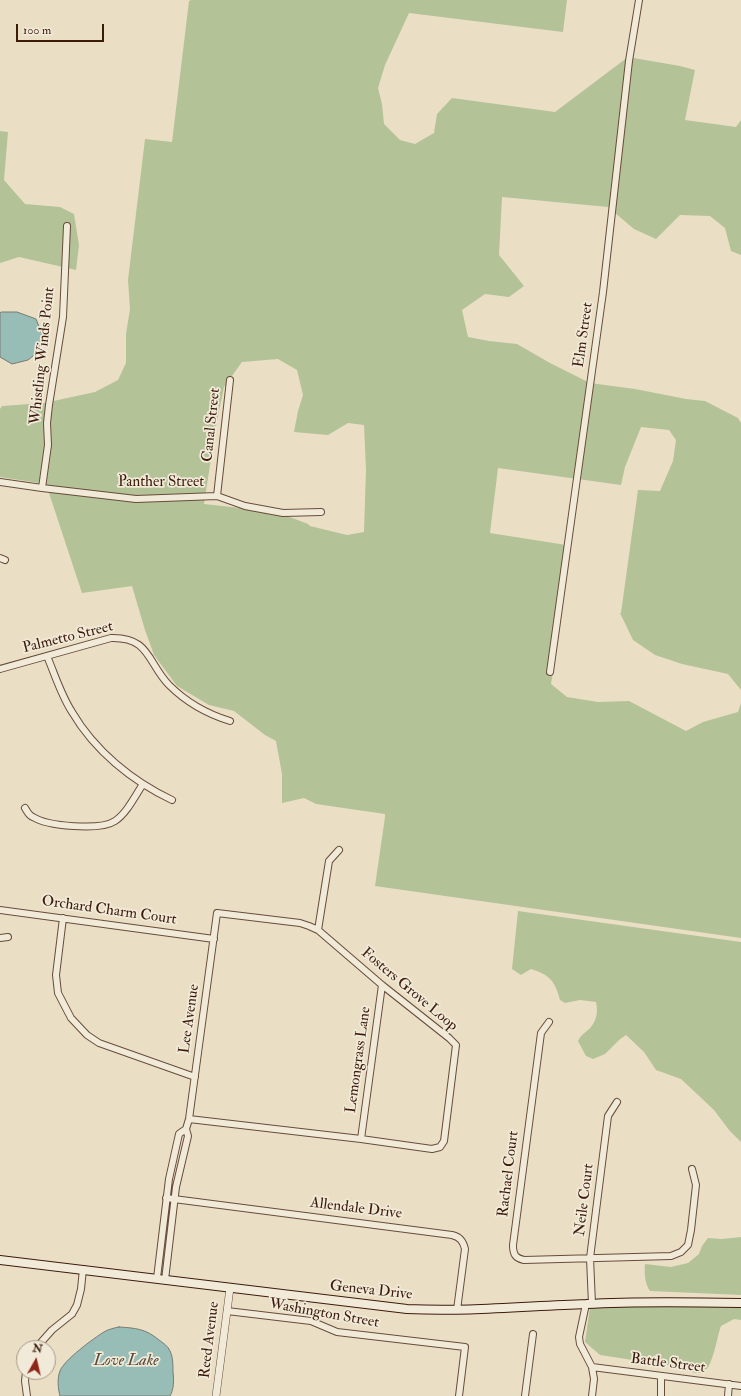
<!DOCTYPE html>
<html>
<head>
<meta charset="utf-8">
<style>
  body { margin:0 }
  #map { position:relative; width:741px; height:1396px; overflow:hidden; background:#eadfc5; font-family:"IM FELL Double Pica",serif }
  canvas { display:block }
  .north { position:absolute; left:16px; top:1340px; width:40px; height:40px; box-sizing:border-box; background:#f1ead9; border:1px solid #a99787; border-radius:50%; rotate:8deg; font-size:11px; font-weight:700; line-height:16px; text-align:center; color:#3d1b0b }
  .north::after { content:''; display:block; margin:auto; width:14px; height:18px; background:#8f2418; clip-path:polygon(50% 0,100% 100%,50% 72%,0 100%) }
  .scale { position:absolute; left:16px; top:24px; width:88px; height:18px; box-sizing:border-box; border:2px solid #3d1b0b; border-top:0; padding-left:5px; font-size:12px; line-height:14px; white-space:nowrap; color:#3d1b0b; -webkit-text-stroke:3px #f1ead9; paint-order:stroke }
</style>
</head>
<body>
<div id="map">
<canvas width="741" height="1396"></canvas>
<div class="north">N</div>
<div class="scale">100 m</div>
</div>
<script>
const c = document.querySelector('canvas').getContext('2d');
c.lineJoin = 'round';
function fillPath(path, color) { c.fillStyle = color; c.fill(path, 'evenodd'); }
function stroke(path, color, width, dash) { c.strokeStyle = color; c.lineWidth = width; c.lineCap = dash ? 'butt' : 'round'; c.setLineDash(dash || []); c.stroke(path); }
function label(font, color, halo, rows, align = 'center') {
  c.font = font + ' "IM FELL Double Pica",serif'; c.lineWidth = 3.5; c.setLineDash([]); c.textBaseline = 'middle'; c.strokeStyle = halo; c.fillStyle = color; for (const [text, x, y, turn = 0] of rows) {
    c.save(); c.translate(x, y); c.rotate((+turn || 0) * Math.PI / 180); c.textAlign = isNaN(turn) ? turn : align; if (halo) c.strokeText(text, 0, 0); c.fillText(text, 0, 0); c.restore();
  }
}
fillPath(new Path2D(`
  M191,0h376l-4,32 -154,-19 -24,52 -7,23 4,16 2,20 16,16 15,4 19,-11 3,-19 15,-16 103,14 73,-55 52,9 15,4 -10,50 51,7 5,-7v135l-10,-4 -6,-23 -15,-12 -30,-1 -24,24 -22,-10 -26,-22 -106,-10 -3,58 25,31 -15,11 -24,-3 -23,16 6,27 21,4 28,3 33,19 40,20 45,6 51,10 19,2 33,17 3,5v267l-13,-16 -46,-10 -27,-9 -22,-15 -13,-27h1l17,-123 22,1 13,-30 3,-21 -7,-10 -28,-3 -16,40 -4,18 -123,-17 -8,65 76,12 -9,103 -6,36 16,13 31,5 31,-1 57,30 17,-9 35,-10 3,-9v235l-366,-52 10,-69v-3l-69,-10 -12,-6 -22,5v-29l-6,-33 -11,-6 -31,-24 -25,-6 -32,-19 -23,-31 -9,-25 -13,-44 -50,7 -36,-109 -46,-7v-68l2,-3 42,-3 28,-6 23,-5 23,-12 8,-17v-29l4,-25 -2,-29 17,-141 27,3 17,-141zM278,359l19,11 6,25 -5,16 -4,21 34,3 20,-12 16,2 2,45 -2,62 -17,3 -37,-9 -2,-2 -31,-12 -73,-8 12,-78 8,-39 18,-25z
  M0,131l8,1 -4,48 21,24 35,3 14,7 5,31 -3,25 -57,-13 -19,6z
  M518,911l223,31v200l-12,-12 -15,-20 -33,-31 -25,-9 -12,-18 -18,-17 -7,5 -14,14 -12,5 -7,-3 -8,-15c4,-8 8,-8 13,-14 6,-8 7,-15 5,-25l-16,-2 -15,3 -5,-3c-5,-19 -10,-25 -29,-31l-10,6 -9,-6z
  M741,1237v58l-91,-4c-5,-7 -6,-18 -5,-27l26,3 17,-4 11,-9 3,-8 6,-8 14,1z
  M704,1306l37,1v13l-7,-1 -13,7c-4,10 -8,42 -18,46 -7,3 -18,-2 -24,-5l-79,-12 -15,-13 5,-35z`), '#b4c297');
const water = new Path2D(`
  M2,312h15l19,7 6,15 -4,18 -10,8 -16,4 -12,-7v-44z
  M119,1327c17,1 27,2 40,13 4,3 9,6 11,11 3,6 3,14 3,21 1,8 1,17 -3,24h-110c-2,-7 -3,-18 0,-25 4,-11 34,-33 44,-39 5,-3 10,-4 15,-5z`);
fillPath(water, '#98bcb6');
stroke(water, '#747c72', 1);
const minor = new Path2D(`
  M0,482l42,6 94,11 81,-3 28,10 38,7 38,-1
  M42,488l6,-43 -1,-22 2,-18 14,-88 4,-91
  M217,496l13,-116
  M0,558l5,2
  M47,656c8,19 14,39 25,56 23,39 60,69 100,88
  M0,669l111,-31c39,-1 36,24 58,47 18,18 38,29 61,36
  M550,672l53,-380 26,-231 10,-61
  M25,808c2,3 4,8 8,9 14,9 67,14 82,4 12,-8 20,-25 28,-37
  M0,910l214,29
  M63,918l-7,57 2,18 13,25 16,17 12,8 96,34
  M318,930l11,-69 10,-11
  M0,938l8,-1
  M549,1022l-8,11 -28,212c0,9 2,13 11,15l147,-4 10,-4 7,-7 3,-15 5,-45 -4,-16
  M361,1139l21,-154
  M166,1198l286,37c8,2 11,6 13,14l-8,61
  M157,1278l12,-99 10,-45 4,-3 3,-2
  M165,1280l11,-93 12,-51 -2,-7 3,-10 28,-206 83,10 9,3 9,4 64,55 67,53 7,7 -12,96 -4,6 -8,2 -71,-10 -172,-20
  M586,1304l-7,33 1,7 12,23 2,12 -2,17
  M592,1304l-2,-46 18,-142 9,-14
  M227,1311l84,10 26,11 128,15 -6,49
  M36,1348l16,-18 20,-16 5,-9 4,-16 2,-20
  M592,1367l149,19
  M26,1372l-1,9 2,15
  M525,1396l8,-62
  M661,1396v-20
  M728,1396l1,-12`);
const tertiary = new Path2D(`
  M216,1396l14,-108`);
const secondary = new Path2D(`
  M0,1260l407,49c60,3 120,-3 179,-5 52,-3 104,-2 155,-1`);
stroke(minor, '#684c3a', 8);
stroke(tertiary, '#684c3a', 8);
stroke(secondary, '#3d1b0b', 10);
stroke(minor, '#f1ead9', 6);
stroke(tertiary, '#f1ead9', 7);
stroke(secondary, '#f1ead9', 8);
label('15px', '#3d1b0b', '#f1ead9', [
  ["Elm Street",584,335,-82],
  ["Whistling Winds Point",43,356,-84],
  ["Canal Street",212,425,-84],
  ["Panther Street",161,483],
  ["Palmetto Street",68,638,-14],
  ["Orchard Charm Court",109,911,8],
  ["Fosters Grove Loop",409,990,40],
  ["Lee Avenue",190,1019,-82],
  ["Lemongrass Lane",359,1060,-82],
  ["Rachael Court",509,1174,-83],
  ["Neile Court",585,1200,-83],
  ["Allendale Drive",356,1209,7],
  ["Geneva Drive",371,1291,6],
  ["Washington Street",324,1314,10],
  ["Reed Avenue",210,1340,-83],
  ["Battle Street",668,1364,7]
]);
label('italic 16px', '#584b3e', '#f1ead9', [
  ["Love Lake",126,1362]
]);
</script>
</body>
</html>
